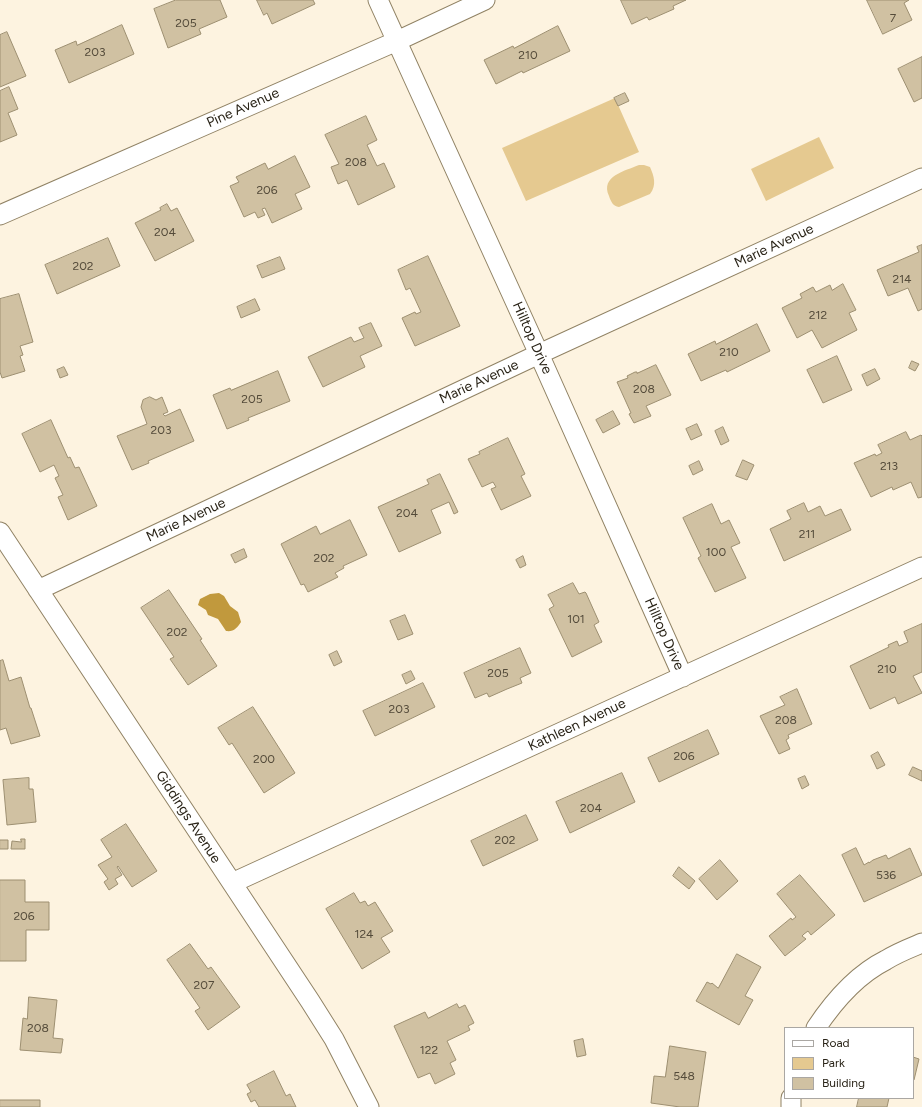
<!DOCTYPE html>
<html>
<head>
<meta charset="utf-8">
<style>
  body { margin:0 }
  #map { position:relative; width:922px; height:1107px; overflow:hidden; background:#fdf3e0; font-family:Figtree,sans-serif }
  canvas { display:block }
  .legend { position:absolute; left:784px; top:1027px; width:130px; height:72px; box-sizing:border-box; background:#fff; border:1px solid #aaa7a3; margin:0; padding:5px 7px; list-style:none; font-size:12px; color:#2a2418 }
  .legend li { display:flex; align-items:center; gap:8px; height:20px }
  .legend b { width:20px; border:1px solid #aaa7a3 }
</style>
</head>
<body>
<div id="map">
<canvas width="922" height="1107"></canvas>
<ul class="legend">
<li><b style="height:5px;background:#fff"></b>Road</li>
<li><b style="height:11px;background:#e5c990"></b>Park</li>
<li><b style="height:11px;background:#d0c1a2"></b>Building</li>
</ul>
</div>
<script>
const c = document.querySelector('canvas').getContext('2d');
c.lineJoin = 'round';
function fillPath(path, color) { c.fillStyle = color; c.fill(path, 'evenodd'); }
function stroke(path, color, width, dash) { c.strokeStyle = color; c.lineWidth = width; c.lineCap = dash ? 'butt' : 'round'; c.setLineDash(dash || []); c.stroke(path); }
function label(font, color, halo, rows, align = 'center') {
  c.font = font + ' Figtree,sans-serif'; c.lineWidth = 4; c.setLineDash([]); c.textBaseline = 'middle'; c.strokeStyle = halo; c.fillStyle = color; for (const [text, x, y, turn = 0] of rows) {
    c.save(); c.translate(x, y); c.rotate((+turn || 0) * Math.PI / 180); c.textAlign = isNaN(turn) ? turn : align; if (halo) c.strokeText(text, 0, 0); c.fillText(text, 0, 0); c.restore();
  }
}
fillPath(new Path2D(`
  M615,98l24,54 -113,49 -24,-53z
  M819,137l15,31 -68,33 -15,-32z
  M639,165h5l6,2c4,9 7,18 0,27l-31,13c-6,-1 -8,-5 -10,-11 -9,-20 16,-25 30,-31z`), '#e5c990');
fillPath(new Path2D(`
  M219,593l5,3 6,10 8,6 3,10c-4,6 -7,10 -15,9l-8,-12 -10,-4 -2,-5 -8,-5 2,-6 10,-5z`), '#c1993d');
const building = new Path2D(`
  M176,0h44l7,17 -28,12 2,5 -33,14 -14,-39z
  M257,0h56l2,4 -43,20 -5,-11 -3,2z
  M621,0h65l-13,6 1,3 -25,11 -2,-3 -15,7z
  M867,0h42l-5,3 8,17 -29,14z
  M122,25l12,29 -65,29 -14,-33 21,-9 1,4z
  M558,26l12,25 -47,22 -1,-2 -26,13 -12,-24 29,-14 1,2z
  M7,32l19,44 -26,11v-52z
  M922,57v41l-8,4 -16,-33z
  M9,87l9,22 -10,4 9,22 -17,7v-51z
  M625,93l4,8 -11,5 -4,-8z
  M366,116l11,24 -10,5 10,21 7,-3 11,24 -37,18 -11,-25 -9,4 -7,-17 8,-3 -14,-29z
  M295,156l15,31 -15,7 7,15 -30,14 -7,-15 -3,1 3,6 -7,3 -3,-6 -11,5 -14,-31 9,-4 -3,-5 29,-14 3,6z
  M167,204l4,7 6,-3 17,33 -39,20 -20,-38 26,-13 -1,-2z
  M108,238l12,28 -63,28 -12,-29z
  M922,245v64l-4,2 -10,-23 -20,8 -11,-26 42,-18 -2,-5z
  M428,256l32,70 -45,20 -13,-28 13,-6 1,2 5,-2 -11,-24 -4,2 -8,-20z
  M280,257l5,12 -23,9 -5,-12z
  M843,284l13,26 -7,3 8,17 -35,18 -10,-18 -15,8 -15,-30 20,-10 -2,-4 13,-7 3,5 14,-7 2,5z
  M19,294l14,48 -13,4 3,9 -3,1 5,15 -23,7 -2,-6v-73z
  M255,299l5,11 -19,8 -4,-11z
  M371,323l11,23 -22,10 5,11 -42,20 -15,-30 43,-20 3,5 10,-4 -5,-10z
  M757,324l13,27 -43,21 -1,-2 -25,11 -13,-27 27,-13 1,3z
  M837,356l15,34 -29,13 -16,-33z
  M912,361l7,3 -4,7 -6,-3z
  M656,365l15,30 -25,11 5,10 -17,7 -5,-9 2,-1 -14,-31 11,-4 -1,-2 8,-4h2v1z
  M64,367l4,8 -8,3 -3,-8z
  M875,369l5,10 -13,7 -5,-11z
  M278,371l12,30 -42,17 1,2 -22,9 -14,-34 17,-7 1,2z
  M150,397l6,3 6,-3 6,15 -5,2 2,2 15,-7 14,32 -46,20 1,2 -17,7 -15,-34 30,-12 -6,-17 2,-7z
  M613,411l7,13 -17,9 -7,-13z
  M51,420l17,38 2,-1 5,11 4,-1 18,39 -29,14 -10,-23 5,-2 -8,-17 4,-2 -5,-11 -14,7 -18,-38z
  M697,424l5,11 -11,5 -5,-11z
  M723,427l6,14 -8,4 -6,-14z
  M906,432l4,8 11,-5 1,1v61l-4,1 -7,-16 -18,8 -1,-3 -21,10 -17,-34 21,-9 1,2 6,-3 -4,-8z
  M508,438l17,36 -4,2 10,20 -30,14 -10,-21 5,-2 -3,-5 -11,5 -14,-28 12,-5 -1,-2z
  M743,460l11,5 -7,15 -11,-4z
  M699,461l4,9 -10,5 -4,-9z
  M440,474l18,38 -4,2 -5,-12 -18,8 10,23 -42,19 -21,-45 51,-23 -2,-4z
  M804,503l4,9 12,-6 5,10 16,-7 10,21 -67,31 -14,-32 21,-10 -4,-8z
  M712,504l9,20 8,-4 11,23 -9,4 15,31 -31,14 -17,-34 3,-2 -18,-38z
  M350,520l17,35 -24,11 1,2 -9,5 3,4 -30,15 -4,-8 -3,1 -20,-41 35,-18 4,8z
  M244,549l3,8 -12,6 -4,-8z
  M523,556l3,9 -6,3 -4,-8z
  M573,583l6,11 6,-2 1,1 13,29 -5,3 8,17 -30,15 -23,-48 5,-3 -6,-11z
  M169,590l33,49 -2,1 17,26 -29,19 -18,-26 4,-2 -33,-49z
  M405,615l8,19 -15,6 -8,-19z
  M922,624v48l-9,4 9,17 -24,11 -3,-7 -25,12 -20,-43 39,-19 -1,-2 9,-4 2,5 9,-4 -4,-10z
  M520,648l11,25 -11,5 2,5 -15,6 -18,8 -2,-4 -12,5 -11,-25z
  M337,651l5,11 -8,4 -5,-11z
  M3,660l6,21 12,-4 9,31h1l9,28 -29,8 -5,-16 -6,2v-69z
  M411,671l4,8 -9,5 -4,-9z
  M423,683l12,24 -60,29 -12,-25z
  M797,689l15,35 -24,11 1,3 -3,2 4,9 -11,5 -19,-38 25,-11 -5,-8z
  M253,707l42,66 -31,20 -32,-50 -3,2 -11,-17z
  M708,730l11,24 -60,28 -11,-24z
  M878,752l7,13 -8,4 -6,-13z
  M913,767l9,4v10l-13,-6z
  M622,773l13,29 -65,31 -14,-31z
  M805,776l4,9 -7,4 -4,-10z
  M29,778v11h4l3,33 -29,3 -4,-45z
  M526,815l12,25 -55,26 -12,-25z
  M126,824l31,47 -25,16 -14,-21 -1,1 5,8 -7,4 3,5 -9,6 -5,-8 4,-3 -10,-14 14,-8 -11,-17z
  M21,839h4v10h-14l1,-8 9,1z
  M0,840h8v9h-8z
  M856,848l8,17 5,-3v1l4,-3 13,-5 2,4 22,-11 12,27 -58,27 -22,-47z
  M720,860l18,21 -21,19 -18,-21z
  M679,867l16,14 -6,8 -16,-13z
  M800,875l35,40 -24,20 -3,-4 -4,3 -2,2 4,3 -21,17 -16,-20 22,-18 1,2 4,-3 -19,-23z
  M0,880h25v22h24v28h-23v31h-26z
  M354,893l6,10 5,-2 3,5 7,-4 18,29 -12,7 9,14 -28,17 -36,-60z
  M190,944l18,25 3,-2 29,40 -32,23 -13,-19 5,-3 -33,-48z
  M737,954l24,13 -16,29 8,4 -14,25 -43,-24 11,-19 4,2 1,-1 6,5z
  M29,997l28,3 -4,38 10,1 -2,14 -41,-3 3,-32 4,1z
  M457,1004l2,4 6,-3 9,18 -6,3 2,4 -23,11 9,19 -6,3 5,11 -20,10 -5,-11 -12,5 -24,-52 31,-14 3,6z
  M583,1039l3,16 -9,2 -3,-16z
  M670,1046l36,6 -8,55h-18l-29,-4 3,-27 11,1z
  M913,1057l6,2 -5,21h-1z
  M274,1071l12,25 4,-2 6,13h-37l-4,-7 -4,2 -4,-8 4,-2 -4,-7z
  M859,1098h30l-2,9h-30z
  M0,1100h40v7h-40z`);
fillPath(building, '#d0c1a2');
stroke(building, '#9d8f71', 1);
const street = new Path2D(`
  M378,0l161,354 144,323
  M0,215l397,-174 88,-41
  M0,532l310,469 24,38 35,68
  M38,590l501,-236 383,-176
  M232,883l690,-316
  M816,1028c18,-27 40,-53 70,-68 11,-7 24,-12 36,-17
  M791,1107v-9`);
stroke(street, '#908264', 21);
stroke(street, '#fff', 19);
label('12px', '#544b3a', null, [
  ["7",893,18],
  ["205",186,23],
  ["203",95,52],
  ["210",528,55],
  ["208",356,162],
  ["206",267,190],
  ["204",165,232],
  ["202",83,266],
  ["214",902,279],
  ["212",818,315],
  ["210",729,352],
  ["208",644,389],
  ["205",252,399],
  ["203",161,430],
  ["213",889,466],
  ["204",407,513],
  ["211",807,534],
  ["100",716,552],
  ["202",324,558],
  ["101",576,619],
  ["202",177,632],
  ["210",887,669],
  ["205",498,673],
  ["203",399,709],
  ["208",786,720],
  ["206",684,756],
  ["200",264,759],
  ["204",591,808],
  ["202",505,840],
  ["536",886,875],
  ["206",24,916],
  ["124",364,934],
  ["207",204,985],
  ["208",38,1028],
  ["122",429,1050],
  ["548",684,1076]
]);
label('14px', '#2a2418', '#fff', [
  ["Pine Avenue",243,108,-24],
  ["Marie Avenue",774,246,-25],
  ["Hilltop Drive",532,338,66],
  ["Marie Avenue",479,382,-25],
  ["Marie Avenue",186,520,-25],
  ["Hilltop Drive",664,634,66],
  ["Kathleen Avenue",577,725,-25],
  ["Giddings Avenue",188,817,57]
]);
</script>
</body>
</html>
